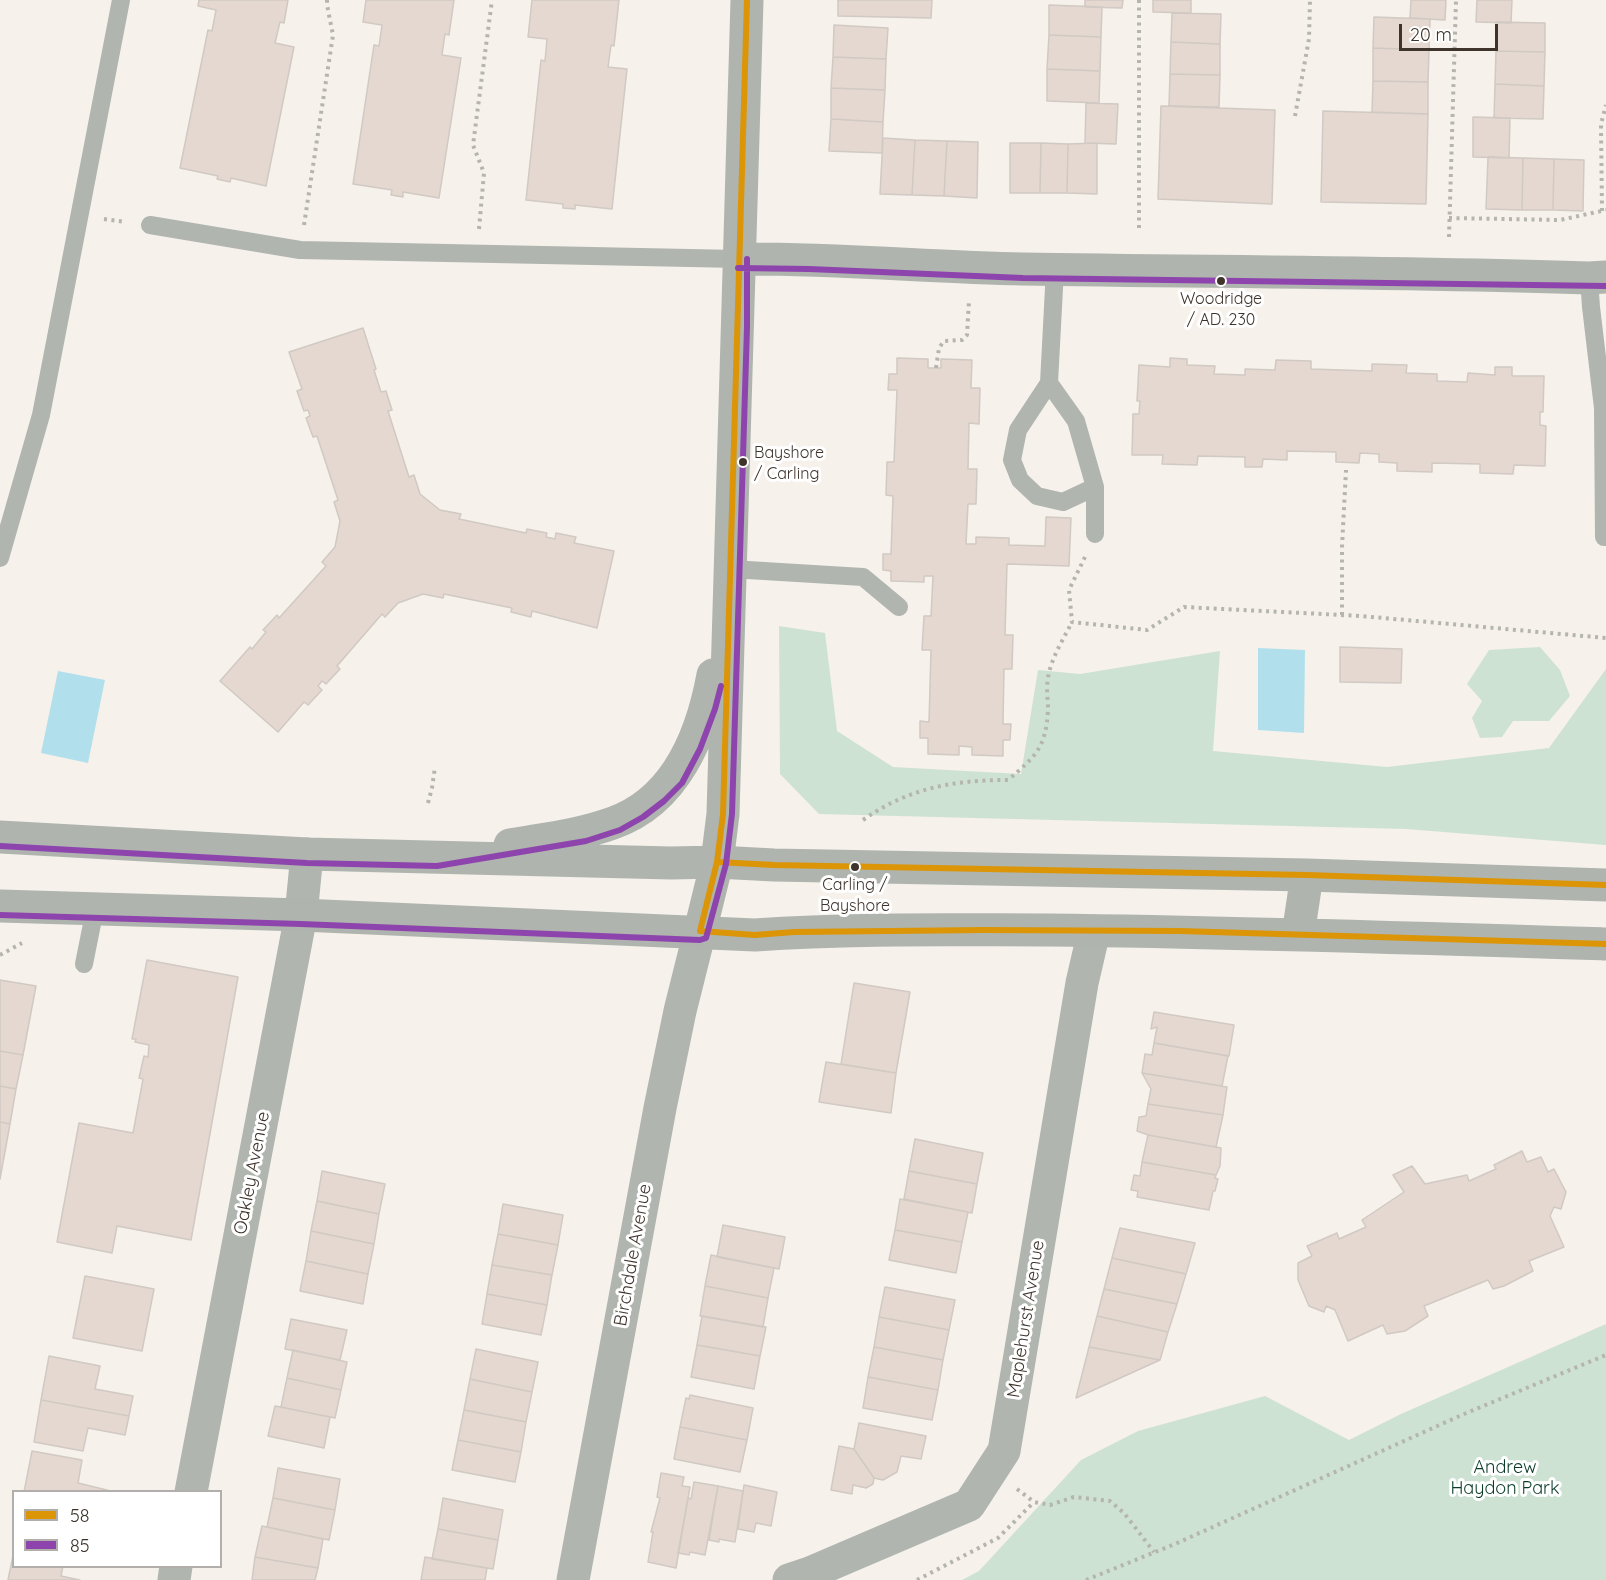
<!DOCTYPE html>
<html>
<head>
<meta charset="utf-8">
<style>
  body { margin:0 }
  #map { position:relative; width:1606px; height:1580px; overflow:hidden; background:#f6f1eb; font-family:Quicksand,sans-serif }
  canvas { display:block }
  .legend { position:absolute; left:12px; top:1490px; width:210px; height:78px; box-sizing:border-box; background:#fff; border:2px solid #b2aeab; margin:0; padding:8px 10px; list-style:none; font-size:18px; color:#3f342c }
  .legend li { display:flex; align-items:center; gap:12px; height:30px }
  .legend b { width:30px; border:2px solid #b2aeab }
  .scale { position:absolute; left:1399px; top:24px; width:99px; height:27px; box-sizing:border-box; border:3px solid #3f342c; border-top:0; padding-left:8px; font-size:18px; line-height:21px; white-space:nowrap; color:#3f342c; -webkit-text-stroke:4px #fff; paint-order:stroke }
</style>
</head>
<body>
<div id="map">
<canvas width="1606" height="1580"></canvas>
<ul class="legend">
<li><b style="height:8px;background:#db9507"></b>58</li>
<li><b style="height:8px;background:#8e44ad"></b>85</li>
</ul>
<div class="scale">20 m</div>
</div>
<script>
const c = document.querySelector('canvas').getContext('2d');
c.lineJoin = 'round';
function fillPath(path, color) { c.fillStyle = color; c.fill(path, 'evenodd'); }
function stroke(path, color, width, dash) { c.strokeStyle = color; c.lineWidth = width; c.lineCap = dash ? 'butt' : 'round'; c.setLineDash(dash || []); c.stroke(path); }
function label(font, color, halo, rows, align = 'center') {
  c.font = font + ' Quicksand,sans-serif'; c.lineWidth = 6; c.setLineDash([]); c.textBaseline = 'middle'; c.strokeStyle = halo; c.fillStyle = color; for (const [text, x, y, turn = 0] of rows) {
    c.save(); c.translate(x, y); c.rotate((+turn || 0) * Math.PI / 180); c.textAlign = isNaN(turn) ? turn : align; if (halo) c.strokeText(text, 0, 0); c.fillText(text, 0, 0); c.restore();
  }
}
fillPath(new Path2D(`
  M779,626l46,7 12,98 56,36 128,7 17,-104 42,4 140,-23 -7,100 174,16 162,-19 57,-79v176l-200,-16 -587,-15 -39,-40z
  M1540,647l20,23 10,26 -21,25h-36l-11,16 -22,1 -8,-20 10,-17 -15,-17 22,-34z
  M1606,1324v256h-644l17,-9 102,-111 57,-29 127,-35 84,44 52,-26z`), '#cee2d4');
fillPath(new Path2D(`
  M1258,648l47,2 -1,83 -46,-3z
  M58,671l47,9 -17,83 -47,-10z`), '#b1e0ec');
const building = new Path2D(`
  M199,0h89l-4,23 -4,-1 -5,21 19,4 -28,139 -35,-8 -1,4 -13,-3 1,-3 -38,-8 28,-138 4,1 4,-21 -18,-4z
  M366,0h88l-5,35 -4,-1 -3,21 19,3 -22,140 -36,-6v5l-12,-2 1,-5 -39,-6 21,-139 5,1 3,-21 -19,-3z
  M532,0h87l-5,46 -3,-1 -3,22 19,2 -15,140 -37,-4v4l-12,-1v-4l-37,-4 15,-140 4,1 2,-22 -19,-2z
  M838,0h94l-1,18 -93,-2z
  M1085,0h38l-1,8 -37,-1z
  M1153,0h38v13l-38,-1z
  M1411,0h35l-1,20 -35,-2z
  M1477,0h35l-1,23 -35,-1z
  M1049,5l53,2 -1,30 -52,-2z
  M1172,13l49,1 -1,30 -49,-2z
  M1374,17l56,2 -1,31 -56,-2z
  M1496,22l49,1v29l-49,-1z
  M834,25l54,3 -2,31 -53,-2z
  M1049,35l52,2 -1,34 -53,-2z
  M1171,42l49,2v31l-50,-1z
  M1373,48l56,2 -1,32 -55,-1z
  M1496,51l49,1 -1,34 -49,-2z
  M833,57l53,2 -1,31 -54,-2z
  M1047,69l53,2 -1,32 -52,-2z
  M1170,74l50,1 -1,32 -50,-1z
  M1373,81l55,1v32l-56,-2z
  M1495,84l49,2 -1,33 -49,-1z
  M831,88l54,2 -2,32 -52,-3z
  M1086,103l32,1 -2,40 -31,-1z
  M1161,106l114,4 -3,94 -114,-5z
  M1323,111l105,3 -2,90 -105,-2z
  M1473,117l37,1 -1,40 -36,-1z
  M831,119l52,3 -1,31 -53,-2z
  M883,138l32,2 -3,55 -32,-1z
  M915,140l32,1 -3,55 -32,-1z
  M947,141l31,1 -1,56 -33,-2z
  M1010,143h31l-1,50h-30z
  M1041,143l27,1 -1,49h-27z
  M1097,143v51l-30,-1 1,-49z
  M1488,157l35,1 -1,52 -36,-1z
  M1523,158l31,1 -1,51h-31z
  M1554,159l30,1 -1,51 -30,-1z
  M363,328l13,41 -2,1 7,22 5,-1 6,19 -4,1 21,66 5,-2 6,19 20,16 21,4 -2,5 67,14 1,-4 20,4 -1,4 9,2 1,-6 20,4 -2,6 40,8 -17,77 -65,-17 -1,6 -20,-5 1,-4 -68,-14 -1,4 -20,-4 -25,9 -13,14 -3,-3 -45,52 3,3 -14,15 -4,-3 -4,5 4,4 -14,15 -4,-3 -26,30 -58,-51 30,-34 2,2 14,-17 -3,-2 14,-15 2,3 47,-52 -4,-4 13,-15 5,-26 -6,-19 4,-2 -21,-64 -4,1 -7,-19 4,-2 -2,-6 -4,1 -7,-20 5,-2 -13,-37z
  M897,358l31,1v9h13v-9l31,1 -1,28h9l-1,36 -10,-1 -1,46h9l-1,35h-8l-2,40h10v-7l33,1v7l36,1 1,-29 25,1 -2,48 -62,-2 -2,71h8l-1,34h-8l-1,55h8l-1,16h-7v16l-31,-1v-8l-13,-1v9l-31,-1v-16h-8v-17l9,1 2,-72h-9l2,-34h7l2,-40h-9v6l-33,-1v-10l-8,-1v-16h8l2,-58 -7,-1 1,-33h7l3,-72h-9l1,-16h8z
  M1170,358l17,1v6l28,1 -1,8 31,1v-6l30,1 1,-10 35,1v8l61,2v-7l35,1 -1,8 31,1v7l30,1 1,-9 27,2v-8h17v9h32l-1,36h-3v13l6,1 -1,40 -31,-1 -1,9 -33,-1v-9l-48,-1v9l-35,-1v-8l-18,-1v-8l-19,-1 -1,10 -23,-1v-10l-49,-1v9l-24,-1 -1,8h-17v-10l-47,-1 -1,9 -35,-1 1,-9h-31l1,-41h6l1,-13h-3l2,-36 31,2z
  M1340,647l62,2 -1,34 -61,-1z
  M147,960l91,17 -47,263 -74,-14 -5,27 -55,-11 22,-119 54,10 10,-54 -4,-1 5,-22 4,1 1,-12 -14,-3 1,-3h-4z
  M0,980l36,6 -13,69 -23,-4z
  M854,983l56,9 -14,81 -55,-9z
  M1154,1012l80,13 -5,31 -75,-13 3,-16 -6,2z
  M1154,1043l74,13 -6,30 -80,-13 3,-19 7,1z
  M0,1051l23,4 -7,34 -16,-3z
  M826,1062l70,11 -5,40 -72,-11z
  M1142,1073l85,14 -4,28 -75,-11 3,-15z
  M0,1086l16,3 -6,35 -10,-2z
  M1148,1104l75,11 -7,32 -68,-12 -11,-4 2,-14 7,-1z
  M0,1122l10,2 -10,55z
  M1148,1135l73,13 -1,18 -4,9 -74,-13z
  M915,1139l68,14 -6,31 -68,-13z
  M1522,1151l5,11 14,-5 7,15 6,-3 12,23 -5,17 -7,-2 -4,9 14,31 -35,14 4,10 -29,15 -11,3 -5,-9 -64,26 4,10 -23,15 -18,3 -4,-9 -35,16 -13,-31 -9,-4 -2,6 -15,-6 -11,-26v-17l14,-7 -5,-10 30,-13 2,6 27,-12 -4,-7 42,-28 -11,-17 19,-9 13,18 42,-9 2,6 27,-12 -2,-4z
  M1142,1162l74,13 -1,3 3,1 -3,12h-2l-4,19 -72,-13 1,-6 -7,-1 3,-15 6,1z
  M322,1171l63,13 -6,30 -62,-13z
  M909,1171l68,13 -5,29 -68,-14z
  M900,1199l68,13 -6,30 -67,-12z
  M317,1201l62,13 -5,30 -63,-13z
  M503,1204l60,11 -5,30 -60,-11z
  M723,1225l62,12 -6,32 -62,-12z
  M1120,1228l75,15 -9,31 -74,-16z
  M895,1230l67,12 -6,31 -67,-13z
  M311,1231l63,13 -6,30 -62,-13z
  M498,1234l60,11 -6,30 -60,-10z
  M711,1255l63,13 -6,30 -63,-12z
  M1112,1258l74,16 -9,30 -73,-15z
  M306,1261l62,13 -5,30 -63,-13z
  M492,1265l60,10 -5,30 -60,-11z
  M85,1276l69,13 -12,62 -69,-13z
  M705,1286l63,12 -5,29 -63,-11z
  M885,1287l70,13 -6,30 -70,-13z
  M1104,1289l73,15 -9,28 -71,-16z
  M487,1294l60,11 -6,30 -59,-11z
  M702,1316l64,11 -6,29 -63,-11z
  M1097,1316l71,16 -8,28 -71,-13z
  M879,1317l70,13 -6,30 -69,-13z
  M291,1319l56,11 -7,30 -55,-11z
  M697,1345l63,11 -6,33 -63,-12z
  M874,1347l69,13 -5,30 -70,-13z
  M1089,1347l71,13 -84,38z
  M476,1349l62,13 -6,30 -62,-13z
  M293,1350l54,12 -6,28 -54,-12z
  M49,1356l51,10 -5,23 38,7 -4,20 -88,-16z
  M868,1377l70,13 -6,30 -69,-12z
  M287,1378l54,12 -6,28 -54,-11z
  M470,1379l62,13 -6,30 -62,-12z
  M690,1395l63,13 -6,32 -67,-13 6,-29 3,1z
  M41,1400l88,16 -4,19 -37,-7 -5,23 -49,-9z
  M275,1406l55,11 -6,31 -56,-12z
  M464,1410l62,12 -5,30 -63,-12z
  M859,1423l67,13 -5,23 -20,-3 -4,16 -14,8 -9,-2 -20,-29z
  M680,1427l67,13 -7,32 -66,-13z
  M458,1440l63,12 -6,30 -63,-12z
  M839,1446l15,3 20,29 -1,6 -7,4 -13,-3 -1,9 -21,-4z
  M32,1451l50,9 -4,23 37,9h-91z
  M278,1468l62,11 -5,31 -62,-12z
  M661,1473l23,4 -2,9 8,1 -14,81 -28,-6 5,-30h-2l9,-34 -3,-1z
  M694,1482l24,4 -13,69 -15,-3 -1,3 -11,-2 10,-55 3,1z
  M744,1485l33,7 -6,34 -15,-3 -2,9 -16,-3z
  M718,1486l25,5 -8,51 -16,-3v3l-10,-2z
  M273,1498l62,12 -6,30 -62,-13z
  M443,1498l60,12 -5,30 -60,-11z
  M262,1526l61,13 -5,29 -63,-11z
  M438,1529l60,11 -5,29 -61,-10z
  M14,1551v15h49l-2,10 19,4h-72z
  M255,1557l63,11 -3,12h-63z
  M425,1557l62,11 -2,12h-64z`);
fillPath(building, '#e5d8d0');
stroke(building, '#d1c9c3', 1.5);
stroke(new Path2D(`
  M1295,116l14,-77 1,-39
  M1602,211l-1,-87 5,-19
  M1449,218l111,2 46,-10
  M104,219l22,3
  M304,225l29,-190 -6,-30v-5
  M1139,228v-228
  M479,229l5,-56 -11,-28 19,-145
  M1449,237l7,-237
  M936,368l3,-20 5,-7 18,-1 5,-5 2,-34
  M1085,557l-16,33 3,32 75,8 37,-23 177,9 245,22
  M1342,615v-68l4,-77
  M428,803l4,-15 3,-21
  M863,820c45,-32 91,-40 145,-40 27,-23 38,-32 40,-70 0,-10 -2,-22 0,-32 3,-20 15,-38 24,-56
  M0,955l22,-12
  M1017,1489l17,13 16,3 24,-8 36,4 14,12 30,39
  M917,1580l81,-42 36,-36
  M1086,1580l89,-36 289,-130 142,-59`), '#b5b5b0', 4, [3, 4.5]);
stroke(new Path2D(`
  M150,225l150,25 438,9
  M1055,269l-6,114 -31,47 -6,30 8,20 17,16 26,6 32,-15
  M1589,278l2,29 12,101 1,129h2
  M1049,383l27,38 19,66v47
  M0,558l41,-143 80,-415
  M731,569l132,8 36,30
  M84,964l11,-55`), '#b0b5af', 18);
stroke(new Path2D(`
  M191,1492l110,-577 6,-61
  M174,1580l2,-14
  M573,1580l87,-472 20,-97 20,-80
  M789,1580l21,-7 159,-68 35,-54 78,-468 12,-52`), '#b0b5af', 33);
stroke(new Path2D(`
  M738,259c95,-1 190,8 285,10 189,3 377,3 566,9l17,-1
  M0,837l307,17 364,9 46,-1 57,3 533,10 299,10
  M510,845c34,-6 70,-10 103,-22 63,-22 89,-88 100,-148
  M0,906l301,9 454,20c98,-7 197,-5 294,-5 186,2 371,8 557,14
  M700,931l17,-69 6,-48 24,-814
  M1298,935l9,-60`), '#afb4ae', 33);
stroke(new Path2D(`
  M717,862l57,3 533,10 299,10
  M700,931l17,-69 6,-48 24,-814
  M700,931l55,4 39,-3 190,-2 196,1 426,13`), '#db9507', 6);
stroke(new Path2D(`
  M738,268l71,1 214,9 583,8
  M0,846l307,17 130,3 149,-25 34,-11 23,-13 21,-16 18,-18 18,-34 15,-40 6,-23
  M0,915l301,9 399,16 6,-2 20,-74 6,-50 15,-487v-68`), '#8e44ad', 6);
for (const [x, y, r, color] of [
  [1221,281,5,"#3f342c"],
  [743,462,5,"#3f342c"],
  [855,867,5,"#3f342c"]
]) { const dot = new Path2D(); dot.arc(x, y, r, 0, 2 * Math.PI); c.fillStyle = color; c.fill(dot); stroke(dot, '#fff', 2); }
label('16px', '#3f342c', '#fff', [
  ["Woodridge",1221,299],
  ["/ AD. 230",1221,320],
  ["Bayshore",754,453,"left"],
  ["/ Carling",754,474,"left"],
  ["Carling /",855,885],
  ["Bayshore",855,906]
]);
label('18px', '#3f342c', '#fff', [
  ["Oakley Avenue",252,1173,-79],
  ["Birchdale Avenue",633,1255,-80],
  ["Maplehurst Avenue",1026,1319,-81]
]);
label('18px', '#0a3c29', '#fff', [
  ["Andrew",1505,1468],
  ["Haydon Park",1505,1489]
]);
</script>
</body>
</html>
